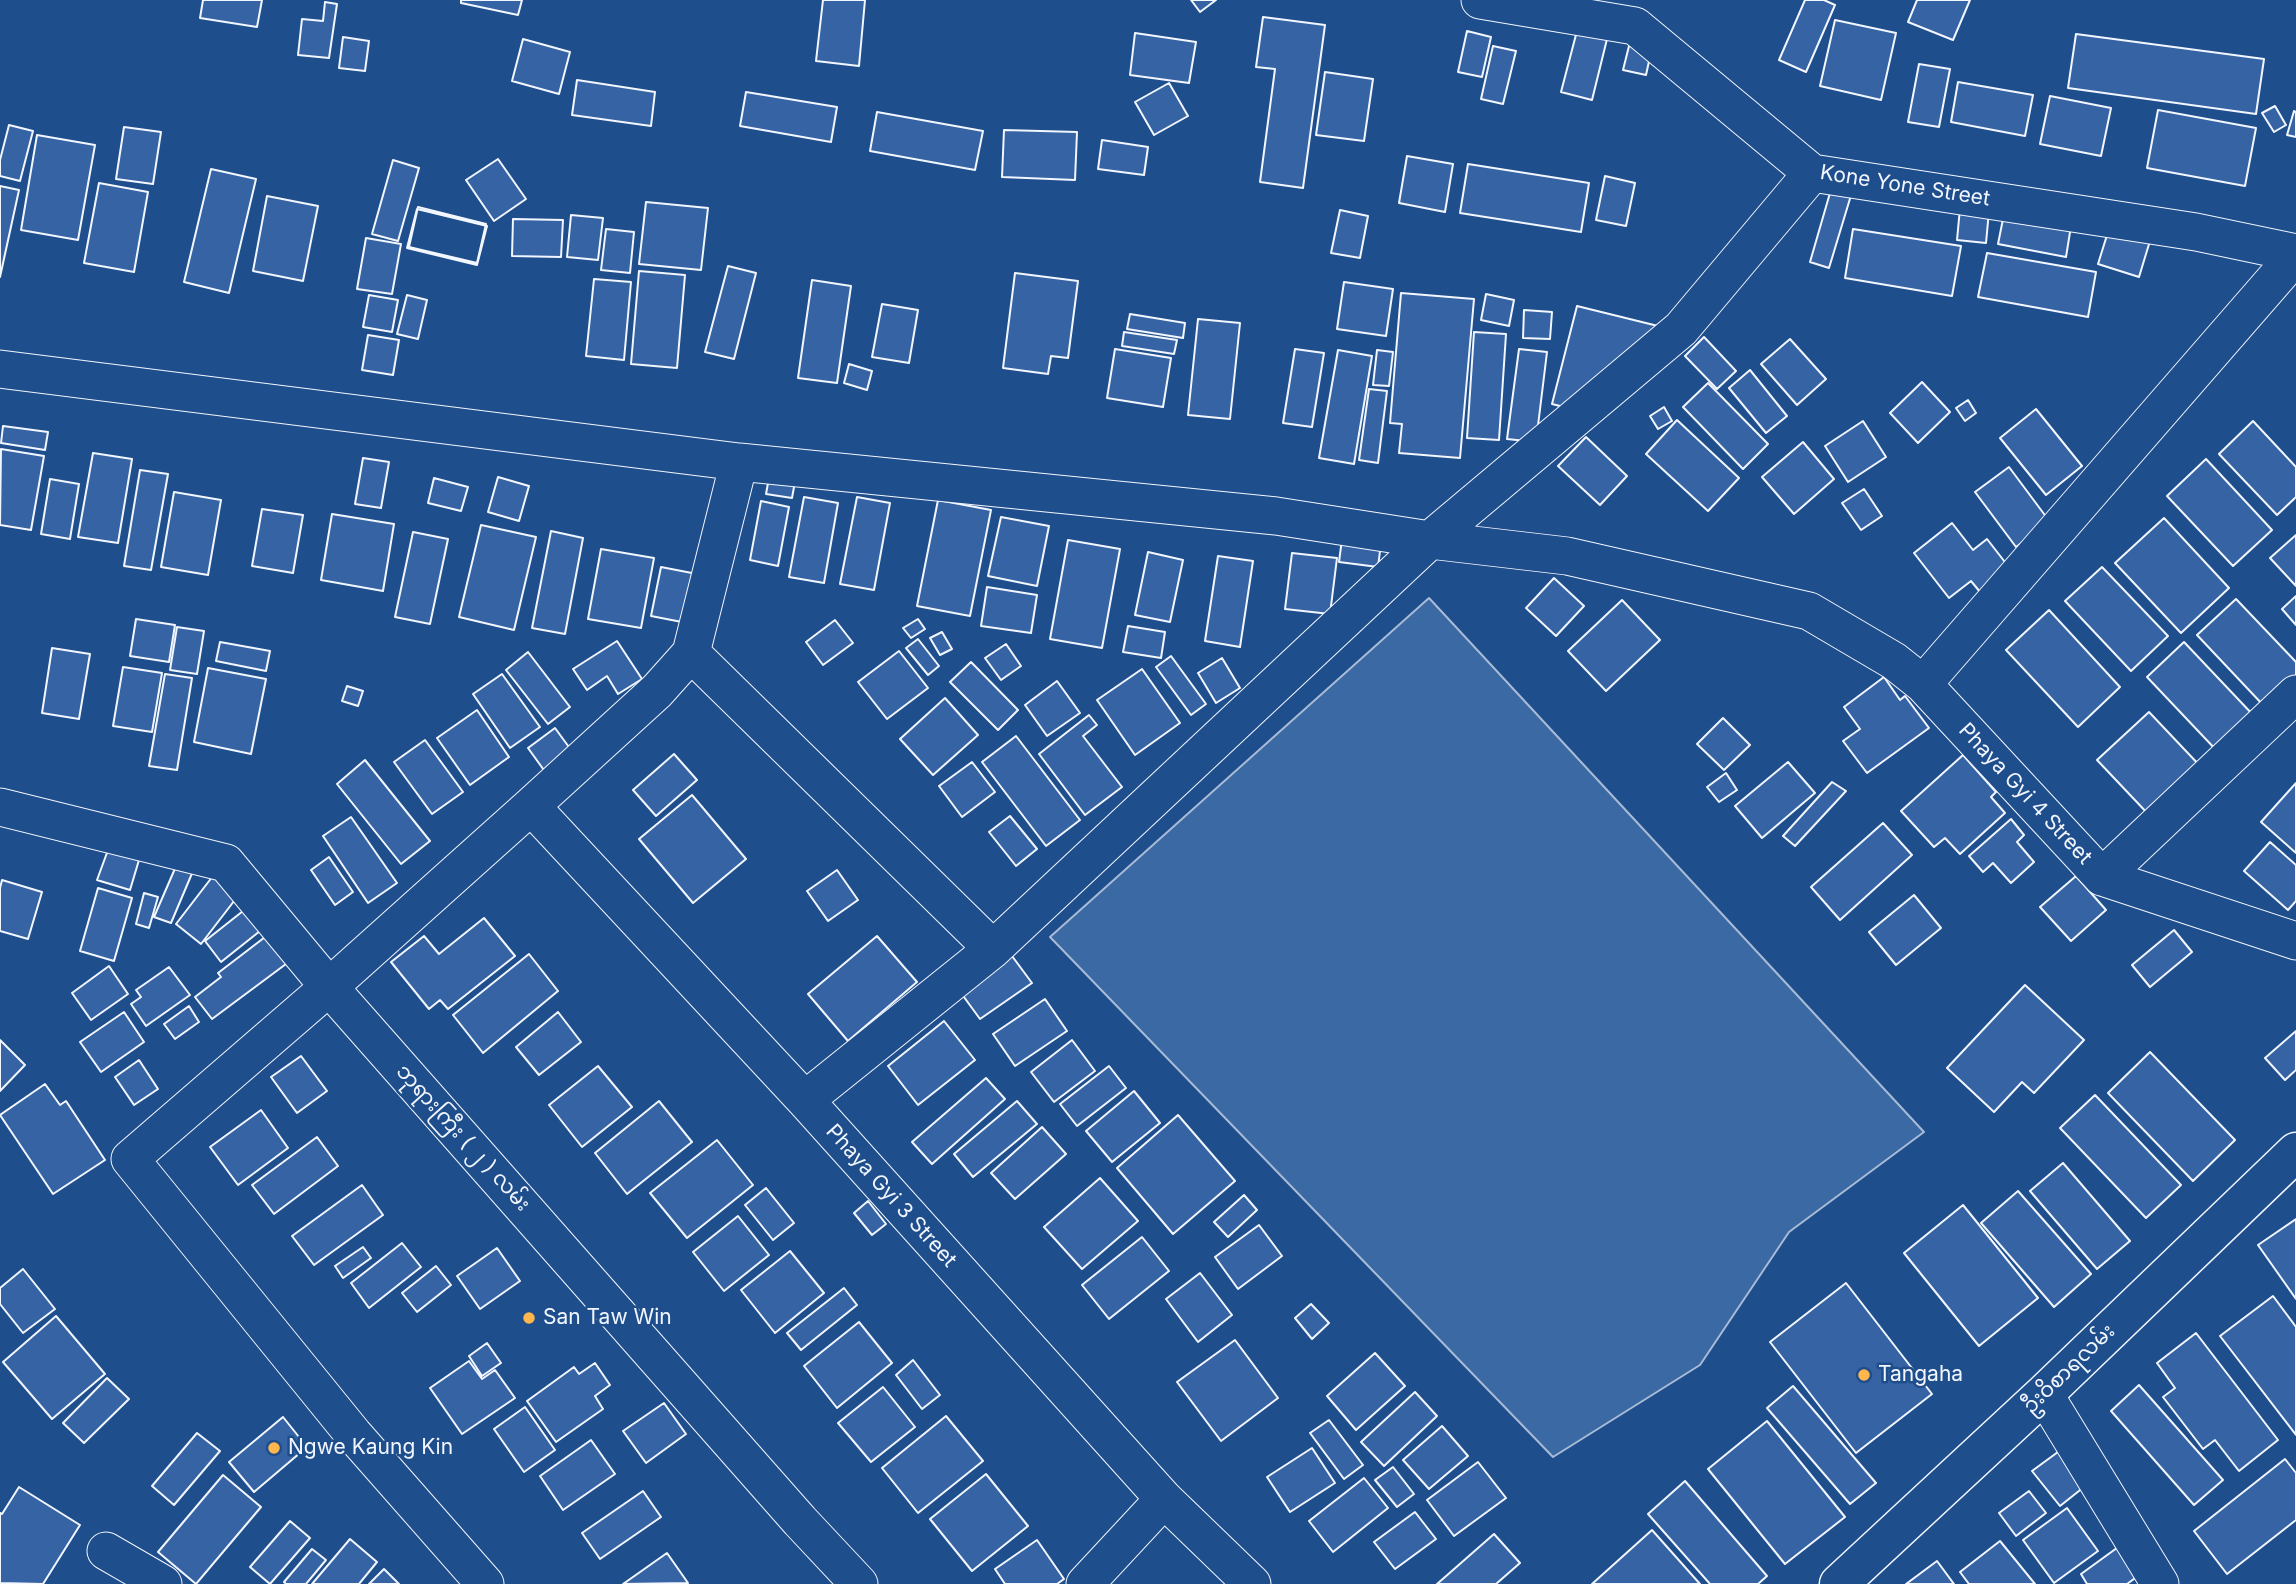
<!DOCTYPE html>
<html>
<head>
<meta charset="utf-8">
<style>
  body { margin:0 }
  canvas { display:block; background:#1f4e8c }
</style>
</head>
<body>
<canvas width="2296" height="1584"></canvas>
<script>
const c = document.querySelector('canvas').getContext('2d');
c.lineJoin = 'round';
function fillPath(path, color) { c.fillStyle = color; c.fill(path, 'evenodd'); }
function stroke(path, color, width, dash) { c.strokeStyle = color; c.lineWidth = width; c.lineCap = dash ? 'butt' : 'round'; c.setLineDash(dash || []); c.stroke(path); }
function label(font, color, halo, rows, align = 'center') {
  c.font = font + ' Inter,"Noto Sans Myanmar",sans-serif'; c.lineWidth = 5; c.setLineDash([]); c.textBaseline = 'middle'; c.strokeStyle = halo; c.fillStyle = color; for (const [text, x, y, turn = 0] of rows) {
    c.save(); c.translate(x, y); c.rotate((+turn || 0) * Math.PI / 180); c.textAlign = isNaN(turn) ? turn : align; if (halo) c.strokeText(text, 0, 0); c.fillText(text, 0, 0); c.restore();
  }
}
const water = new Path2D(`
  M1429,598l495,534 -135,100 -89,133 -147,92 -503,-520z`);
fillPath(water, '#3b69a3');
stroke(water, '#a8bbd7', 2);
const building = new Path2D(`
  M203,0h59l-5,27 -57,-9z
  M461,0h61l-4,15 -57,-12z
  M823,0h42l-6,66 -43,-5z
  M1191,0h25l-16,12z
  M1805,0h19l11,5 -29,67 -27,-12z
  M1917,0h53l-17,40 -45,-18z
  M325,2l12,2 -8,54 -31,-3 4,-36 21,2z
  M1263,17l62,8 -22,163 -43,-6 15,-113 -19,-2z
  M1835,20l61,13 -15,67 -61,-14z
  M1578,27l30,8 -16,65 -31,-8z
  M1467,31l24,6 -9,40 -24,-5z
  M1135,33l61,9 -7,41 -59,-8z
  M2076,34l188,25 -8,55 -188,-26z
  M343,37l26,4 -4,30 -26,-3z
  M1631,38l22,5 -7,32 -23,-5z
  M523,39l47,13 -11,42 -47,-13z
  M1493,46l23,5 -13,53 -22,-5z
  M1919,64l31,5 -11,58 -31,-5z
  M1325,72l48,7 -9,62 -48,-6z
  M577,80l78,12 -4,34 -79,-11z
  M1958,82l75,13 -8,41 -74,-14z
  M1169,83l19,33 -34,19 -19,-33z
  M746,92l91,15 -6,35 -91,-16z
  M2050,96l61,12 -10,48 -61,-12z
  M2275,106l11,19 -12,7 -12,-19z
  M2158,110l98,18 -11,58 -98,-18z
  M2294,111l2,1v25l-9,-2z
  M877,112l106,19 -8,39 -105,-19z
  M9,125l24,6 -13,50 -20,-5v-16z
  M124,127l37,5 -8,52 -37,-5z
  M1004,130l73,2 -2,48 -73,-3z
  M37,135l58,10 -17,95 -57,-10z
  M1102,140l46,7 -4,28 -46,-6z
  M1407,156l46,8 -8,48 -46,-9z
  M498,159l28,40 -32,22 -28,-41z
  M393,160l26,8 -21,73 -26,-7z
  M1468,164l121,19 -8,49 -121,-19z
  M211,169l45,10 -27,114 -45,-11z
  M1605,176l30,7 -9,43 -30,-6z
  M99,183l49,9 -14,80 -50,-9z
  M0,186l19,4 -19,87z
  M1832,186l20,6 -23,76 -19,-6z
  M267,196l51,10 -15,75 -50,-10z
  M646,202l62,6 -7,62 -62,-6z
  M418,207l68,17 -9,39 -68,-16z
  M1960,208l29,3 -3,32 -29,-3z
  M417,209l70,17 -10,39 -70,-17z
  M1340,210l28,6 -8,42 -29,-5z
  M2004,214l67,12 -5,31 -68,-13z
  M571,215l32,3 -5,42 -31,-3z
  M513,219l50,1 -2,37 -49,-1z
  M2112,219l41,12 -14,46 -41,-13z
  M606,229l28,3 -4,41 -29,-3z
  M1853,229l108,17 -9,50 -107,-18z
  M366,238l35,6 -9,50 -35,-5z
  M1987,253l109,19 -8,45 -110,-20z
  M728,266l28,7 -22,86 -29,-7z
  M639,271l46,4 -8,93 -46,-4z
  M1015,273l63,8 -10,77 -17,-2 -3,18 -45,-6z
  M594,279l37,3 -7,78 -38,-4z
  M812,280l39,6 -14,97 -39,-5z
  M1344,282l49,7 -7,47 -49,-7z
  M1401,293l73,6 -14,159 -61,-5 3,-29 -12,-1z
  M1486,294l28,6 -5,26 -28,-6z
  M369,295l29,5 -6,32 -29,-5z
  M407,295l20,5 -9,39 -21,-5z
  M882,304l36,6 -9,53 -37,-6z
  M1577,306l81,20 -82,84 -24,-6z
  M1524,310l28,2 -2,27 -27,-1z
  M1130,314l55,9 -2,15 -56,-9z
  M1198,319l42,4 -10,96 -42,-4z
  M1124,332l53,8 -3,14 -52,-8z
  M1474,332l32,2 -7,106 -32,-2z
  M368,335l31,5 -6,35 -31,-5z
  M1704,337l32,34 -19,18 -32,-33z
  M1790,339l36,40 -29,26 -36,-41z
  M1115,349l56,9 -8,49 -56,-9z
  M1295,349l29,4 -12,74 -29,-4z
  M1519,349l28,3 -11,90 -29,-3z
  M1338,350l34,6 -18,108 -35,-6z
  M1377,350l16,2 -4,34 -16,-1z
  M849,364l23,7 -5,19 -23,-7z
  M1750,370l37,46 -21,17 -37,-45z
  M1922,382l28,30 -32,31 -28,-30z
  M1708,383l60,61 -25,25 -60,-62z
  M1369,389l18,2 -9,72 -19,-3z
  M1968,400l8,13 -11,8 -9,-13z
  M1664,407l8,14 -14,8 -8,-13z
  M2036,409l46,57 -36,29 -46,-57z
  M1677,420l62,58 -31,33 -62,-57z
  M1863,421l23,36 -38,25 -23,-36z
  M2253,421l43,46v30l-19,18 -58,-61z
  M3,426l45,6 -3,18 -44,-7z
  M1586,437l41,39 -27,29 -42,-39z
  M1803,442l31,37 -40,35 -32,-37z
  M1,449l43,7 -13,74 -31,-5z
  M93,453l39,6 -14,84 -40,-6z
  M363,458l26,4 -8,46 -26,-4z
  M2206,459l66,71 -39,36 -66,-70z
  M2009,467l41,55 -34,25 -41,-55z
  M140,470l28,4 -17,96 -27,-4z
  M770,472l26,4 -4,22 -26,-4z
  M498,477l31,9 -10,35 -31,-9z
  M434,478l34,9 -7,24 -33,-8z
  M50,479l29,5 -9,55 -29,-5z
  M1864,489l18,27 -21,14 -19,-27z
  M174,492l47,8 -13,75 -47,-8z
  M804,497l34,6 -14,80 -35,-6z
  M857,497l33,6 -16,87 -34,-6z
  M938,500l53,10 -21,106 -53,-10z
  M761,501l28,6 -11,59 -28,-6z
  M262,509l41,6 -10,58 -41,-7z
  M332,514l62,10 -11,67 -62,-11z
  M1001,517l48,9 -12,60 -49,-10z
  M2164,518l65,70 -48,45 -66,-70z
  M1952,523l21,27 14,-11 28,36 -30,23 -14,-17 -22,17 -35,-45z
  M481,525l55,12 -22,93 -55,-13z
  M551,531l32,7 -18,96 -33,-6z
  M1343,531l39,4 -4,32 -39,-5z
  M413,532l35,7 -18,85 -35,-7z
  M2296,535v51l-26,-28z
  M1068,540l52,9 -18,99 -52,-9z
  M601,549l53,9 -13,70 -53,-9z
  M1148,552l35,8 -13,62 -35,-7z
  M1292,553l45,5 -7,56 -45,-5z
  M1218,556l35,5 -13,86 -35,-6z
  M661,567l36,7 -10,49 -36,-7z
  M2102,567l66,69 -37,35 -66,-70z
  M1554,578l30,28 -28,30 -30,-28z
  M987,587l50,8 -6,38 -50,-7z
  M2296,596v29l-14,-16z
  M2236,599l60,63v14l-32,30 -67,-71z
  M1622,600l38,40 -54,51 -38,-40z
  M2049,610l71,77 -42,40 -72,-77z
  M136,619l39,6 -6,37 -39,-6z
  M918,619l7,10 -14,9 -8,-10z
  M835,620l18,23 -30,22 -17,-23z
  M1128,626l37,6 -4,26 -38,-6z
  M177,627l27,4 -7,43 -27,-4z
  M942,632l10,17 -12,6 -10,-17z
  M918,639l21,27 -11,9 -22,-27z
  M617,641l25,38 -24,15 -11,-18 -20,14 -14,-21z
  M220,642l50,9 -4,20 -50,-10z
  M2184,642l71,75 -37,35 -71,-75z
  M1006,644l15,22 -20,14 -16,-22z
  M52,648l38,6 -11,65 -37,-6z
  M899,651l29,37 -41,31 -29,-37z
  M528,652l42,55 -22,17 -42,-54z
  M1171,656l35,48 -15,11 -35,-48z
  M1222,658l18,30 -24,15 -18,-30z
  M971,662l47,48 -20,20 -48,-48z
  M123,667l39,6 -10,59 -39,-6z
  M208,668l58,11 -15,75 -57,-12z
  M1142,669l38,54 -45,32 -38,-55z
  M165,674l27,4 -15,92 -28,-4z
  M502,674l38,53 -30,21 -37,-54z
  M1884,677l16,23 5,-4 24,32 -62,45 -24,-32 17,-12 -16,-22z
  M1057,681l23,32 -33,23 -22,-31z
  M347,686l16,5 -5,15 -16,-5z
  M945,698l33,37 -45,40 -33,-36z
  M477,710l32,47 -39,28 -33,-47z
  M2149,712l53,56 -52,48 -53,-56z
  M1089,715l8,10 -14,11 39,51 -37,28 -46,-61z
  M1723,718l27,27 -26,25 -27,-26z
  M555,728l19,26 -28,19 -18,-25z
  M1016,736l64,84 -34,26 -64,-84z
  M425,740l38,52 -31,22 -38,-52z
  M674,754l23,26 -41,36 -23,-26z
  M1963,755l33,37 -5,5 14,16 -45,41 -15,-16 -11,9 -33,-36z
  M365,760l65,81 -29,23 -64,-80z
  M972,762l23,30 -33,25 -23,-31z
  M1788,762l27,31 -53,45 -27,-32z
  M1726,773l11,17 -18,12 -12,-15z
  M1832,782l14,9 -51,55 -12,-10z
  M2296,783v70l-35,-31z
  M692,795l54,64 -53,44 -54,-64z
  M1010,816l27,33 -21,17 -27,-34z
  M351,817l46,66 -29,20 -45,-67z
  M2011,819l13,16 -7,7 17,20 -23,21 -18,-20 -10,9 -14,-16z
  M1883,823l29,32 -72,65 -29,-33z
  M2270,842l26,23v36l-8,9 -44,-39z
  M108,850l31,10 -9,30 -33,-10z
  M180,857l16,7 -25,59 -17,-6z
  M329,857l24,35 -18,13 -24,-35z
  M837,870l21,30 -30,21 -21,-30z
  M216,872l25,20 -40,52 -25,-20z
  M2076,876l30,34 -35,31 -31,-34z
  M2,880l40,12 -14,47 -28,-8v-43z
  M98,888l34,10 -18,63 -34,-10z
  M144,893l14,4 -9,31 -13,-4z
  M1914,895l27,33 -45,37 -27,-33z
  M243,911l17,20 -39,31 -16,-21z
  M484,918l31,38 -67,53 -8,-9 -11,9 -38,-47 33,-26 15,18z
  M2174,930l18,22 -42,35 -18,-22z
  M269,934l21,27 -78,58 -17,-22 26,-20 -3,-4z
  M877,936l40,46 -69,59 -40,-47z
  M529,954l29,37 -75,62 -30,-38z
  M1012,956l20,27 -52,36 -19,-26z
  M109,966l19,28 -37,26 -19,-27z
  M169,967l21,28 -44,31 -15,-22 10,-7 -5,-7z
  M2025,985l59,55 -50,53 -12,-11 -28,30 -47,-44z
  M1045,999l22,32 -52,35 -22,-32z
  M189,1006l10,16 -24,17 -11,-15z
  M124,1012l20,30 -43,30 -21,-30z
  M558,1012l23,30 -42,33 -23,-28z
  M944,1021l31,39 -57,45 -30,-39z
  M2296,1031v39l-11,10 -20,-22z
  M0,1040l25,25 -25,26z
  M1072,1040l23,31 -41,31 -23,-30z
  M2150,1052l85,88 -42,41 -85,-88z
  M301,1056l26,35 -30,22 -26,-36z
  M139,1060l19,29 -24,16 -19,-28z
  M598,1066l34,41 -50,40 -33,-42z
  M1109,1066l17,22 -49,38 -17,-22z
  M986,1078l19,21 -73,65 -20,-22z
  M45,1084l15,21 6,-4 39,59 -52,34 -53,-79z
  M1134,1091l26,32 -48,39 -26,-31z
  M2095,1095l86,90 -35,33 -86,-90z
  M659,1101l33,41 -65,52 -32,-41z
  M1017,1101l20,23 -64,53 -19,-23z
  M261,1110l27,38 -50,37 -28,-38z
  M1178,1115l57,66 -62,53 -56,-66z
  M1042,1127l24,27 -51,45 -24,-26z
  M317,1137l21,29 -64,48 -22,-29z
  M717,1140l36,45 -66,53 -37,-45z
  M2063,1163l67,78 -33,28 -67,-78z
  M1100,1178l38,43 -56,48 -38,-42z
  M362,1185l21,30 -69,50 -22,-29z
  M766,1188l28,35 -21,17 -28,-35z
  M2018,1191l73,83 -37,33 -73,-84z
  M1244,1195l13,15 -29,27 -14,-15z
  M868,1201l18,23 -14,11 -18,-22z
  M1963,1205l75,93 -59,48 -75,-93z
  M738,1216l31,39 -45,36 -31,-39z
  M2296,1219v80l-38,-54z
  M1259,1225l23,31 -44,33 -23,-32z
  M1142,1237l27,34 -60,48 -27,-34z
  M402,1243l19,24 -52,41 -18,-25z
  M363,1247l8,11 -28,20 -8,-12z
  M497,1248l23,33 -40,28 -23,-33z
  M790,1251l34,42 -49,40 -34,-43z
  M436,1266l15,19 -34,27 -15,-19z
  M23,1269l32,40 -32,24 -23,-29v-16z
  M1200,1273l32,42 -34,27 -32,-43z
  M1846,1283l86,111 -76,59 -86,-111z
  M844,1288l13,17 -56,45 -14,-17z
  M2273,1296l23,31v108l-76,-99z
  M1311,1304l18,19 -17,16 -17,-21z
  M56,1316l49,58 -53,45 -49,-57z
  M859,1322l33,41 -55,45 -33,-42z
  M2196,1333l82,107 -39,31 -24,-31 -12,9 -40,-52 12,-9 -18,-25z
  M1235,1340l43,58 -57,43 -44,-59z
  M487,1343l14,20 -19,13 -13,-20z
  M1375,1353l30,33 -49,44 -29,-34z
  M913,1360l27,35 -18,14 -26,-34z
  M469,1361l13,18 13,-9 20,28 -53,36 -32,-46z
  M595,1363l15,22 -15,11 8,13 -47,33 -29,-41 47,-34 5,7z
  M107,1378l22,21 -45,44 -21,-20z
  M2139,1385l84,95 -29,25 -83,-94z
  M1793,1386l83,97 -26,21 -83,-96z
  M883,1387l32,40 -44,35 -33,-39z
  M1415,1392l22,24 -53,50 -23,-24z
  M664,1403l22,31 -40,29 -23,-32z
  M525,1407l30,43 -31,22 -30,-43z
  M946,1416l37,45 -65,52 -36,-45z
  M283,1417l24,30 -53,45 -25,-30z
  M1329,1420l34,45 -19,14 -34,-46z
  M1767,1421l78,96 -60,47 -77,-95z
  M1442,1426l26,30 -39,33 -26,-29z
  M197,1433l23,18 -46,54 -22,-19z
  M591,1440l24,34 -52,36 -23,-34z
  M1312,1448l23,35 -45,29 -23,-35z
  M2062,1449l27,34 -29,23 -28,-35z
  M2285,1459l11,14v47l-69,54 -33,-43z
  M1478,1462l28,36 -52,38 -27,-36z
  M1393,1467l21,27 -17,13 -22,-27z
  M986,1474l42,52 -56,45 -42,-52z
  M223,1475l38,32 -65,77 -38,-32z
  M1364,1478l24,30 -55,44 -24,-31z
  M1685,1481l82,95 -9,8h-48l-62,-70z
  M19,1487l61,38 -37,59 -43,-1v-70l2,1z
  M643,1491l18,26 -61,42 -18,-26z
  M2029,1491l17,22 -30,23 -17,-23z
  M2067,1508l31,43 -44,32 -31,-43z
  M1415,1512l21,27 -41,30 -21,-27z
  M290,1521l20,17 -40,46 -20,-17z
  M1652,1530l48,54h-108z
  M1494,1534l26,29 -24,21h-59z
  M350,1539l27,23 -18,22h-47z
  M1037,1540l27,39 -7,5h-52l-10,-15z
  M2000,1541l35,43h-66l-9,-12z
  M2121,1545l21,28 -15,11h-40l-6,-10z
  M312,1549l14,11 -20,24h-20l-2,-2z
  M667,1553l21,30 -65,1z
  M1937,1561l17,23h-48z
  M384,1569l15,15h-30z`);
fillPath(building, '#3563a3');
stroke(building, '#f2f6ff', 2);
const street = new Path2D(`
  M1480,0l155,26 177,147 384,59 100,21
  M0,369l739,93 537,54 154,24 137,16 242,55 85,50 29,23 179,193 194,64
  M691,653l302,296
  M1923,684l373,-429
  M531,806l274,294 359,399 88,85
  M0,807l226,56 103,124 471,534 59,63
  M2102,877l194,-183
  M805,1100l188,-151 437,-409 251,-211 131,-156
  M2044,1394l116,190
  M106,1551l57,33
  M485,1584l-131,-149 -224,-276 199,-172 202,-181 126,-115 34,-38 48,-191
  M1085,1584l79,-85`);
const secondary = new Path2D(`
  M1839,1584l205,-190 252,-242`);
stroke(street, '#f2f6ff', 39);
stroke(secondary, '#f2f6ff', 41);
stroke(street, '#1f4e8c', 37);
stroke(secondary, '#1f4e8c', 38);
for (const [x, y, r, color] of [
  [529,1318,7,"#ffb74d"],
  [1864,1375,7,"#ffb74d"],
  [274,1448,7,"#ffb74d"]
]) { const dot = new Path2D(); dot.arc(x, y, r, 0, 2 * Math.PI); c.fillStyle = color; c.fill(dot); stroke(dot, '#1f4e8c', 2.5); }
label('21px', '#f2f6ff', '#1f4e8c', [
  ["Kone Yone Street",1905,186,9],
  ["Phaya Gyi 4 Street",2025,794,47],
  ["ဘုရားကြီး ( ၂ ) လမ်း",463,1138,48],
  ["Phaya Gyi 3 Street",891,1196,48],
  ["ဦးဝိစာရလမ်း",2069,1369,-44]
]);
label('21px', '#f2f6ff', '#1f4e8c', [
  ["San Taw Win",543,1318],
  ["Tangaha",1878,1375],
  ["Ngwe Kaung Kin",288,1448]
], 'left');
</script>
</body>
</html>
